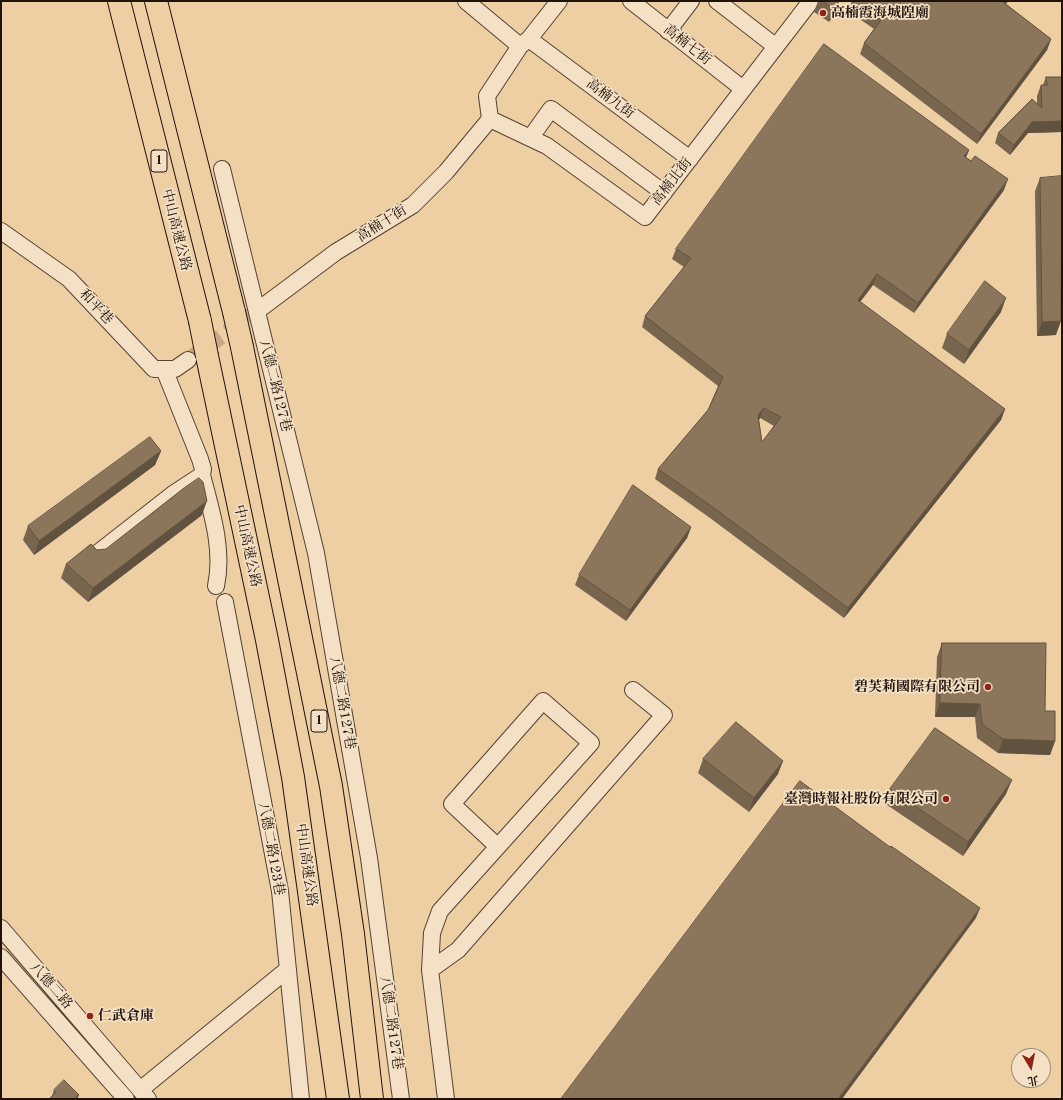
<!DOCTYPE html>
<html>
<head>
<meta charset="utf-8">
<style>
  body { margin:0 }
  #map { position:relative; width:1063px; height:1100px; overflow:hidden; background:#eecfa4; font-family:"Old Standard TT","Noto Serif TC",serif }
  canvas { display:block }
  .frame { position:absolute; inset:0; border:2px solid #20130c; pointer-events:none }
  .north { position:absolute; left:1011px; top:1048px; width:40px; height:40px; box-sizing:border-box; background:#f4e0c4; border:1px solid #9f8e7a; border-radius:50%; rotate:170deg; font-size:11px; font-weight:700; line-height:16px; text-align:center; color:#20130c }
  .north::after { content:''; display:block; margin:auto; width:14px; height:18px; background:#8f2418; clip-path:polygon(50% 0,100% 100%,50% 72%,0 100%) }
</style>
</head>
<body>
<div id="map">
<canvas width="1063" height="1100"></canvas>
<div class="frame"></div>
<div class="north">北</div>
</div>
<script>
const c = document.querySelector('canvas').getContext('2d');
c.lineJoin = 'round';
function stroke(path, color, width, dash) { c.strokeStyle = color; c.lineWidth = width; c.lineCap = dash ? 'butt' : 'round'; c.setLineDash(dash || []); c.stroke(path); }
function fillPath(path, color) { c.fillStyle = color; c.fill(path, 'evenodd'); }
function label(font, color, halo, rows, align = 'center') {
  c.font = font + ' "Old Standard TT","Noto Serif TC",serif'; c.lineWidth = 3.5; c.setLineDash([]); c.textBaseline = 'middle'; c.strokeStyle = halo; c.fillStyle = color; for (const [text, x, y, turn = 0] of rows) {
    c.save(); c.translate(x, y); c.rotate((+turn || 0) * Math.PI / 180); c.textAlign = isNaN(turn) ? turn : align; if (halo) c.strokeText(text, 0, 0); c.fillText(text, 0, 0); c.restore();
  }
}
stroke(new Path2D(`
  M188,360l69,-49`), '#c5a986', 16, [16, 8]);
const minor = new Path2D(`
  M466,1l54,45
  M631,1l112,88
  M717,1l58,45
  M668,31l23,-30
  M529,39l161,120
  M490,119l57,27 98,71 166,-216
  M490,119l-3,-23 33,-50 9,-7 30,-38
  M531,137l20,-28 113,84
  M222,169l94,384 53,305 32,241
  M1,231l68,48 85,90h21l13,-9
  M257,311l79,-59 77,-47 33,-33 44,-53
  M202,475c9,35 22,74 14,111
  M95,555l78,-61 29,-19 1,-6 -3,-10 -36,-90
  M225,602l55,289 21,208
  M1,928l147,171
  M1,957l125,142
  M430,970l28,-20 206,-235 -31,-25
  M140,1090l148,-121
  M446,1099l-16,-129 2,-37 8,-22 151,-168 -48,-42 -91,103 45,42`);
const highway = new Path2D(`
  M119,1l81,320
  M156,1l78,311
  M242,347l89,439 22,148 19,165
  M207,356l60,284 26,137 45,322`);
stroke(minor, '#544232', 18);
stroke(highway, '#20130c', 24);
stroke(minor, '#f4e0c4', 16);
stroke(highway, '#eecfa4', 22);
const highwayBridge = new Path2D(`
  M234,312l8,35
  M200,321l7,35`);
stroke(highwayBridge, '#20130c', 24, []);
stroke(highwayBridge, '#eecfa4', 22);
fillPath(new Path2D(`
  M818,1h21l-5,14 -5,7 -15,-10z
  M852,1h156l-2,3 45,35 -4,11 -70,94 -117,-90 4,-11 10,-14 -26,-18z
  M1046,77l15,55 -33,1 -18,22 -15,-12 3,-10 39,-29v-8l4,-11h2z
  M969,150l-3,7 38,33 -90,123 -41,-28 -13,17 145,107 -4,11 -157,198 -134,-100 -55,-39 3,-10 50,-59 10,-24 -76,-59 3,-11 39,-49 -12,-8 4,-10zM760,418l14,8 -12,16 -3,-22z
  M1040,178l16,157 -19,1 -2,-145z
  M1001,312l-37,52 -22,-16 5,-14z
  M161,451l-6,14 -121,90 -11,-15 5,-14z
  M202,515l-114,87 -27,-24 5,-14 40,-15z
  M691,527l-4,11 -61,83 -51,-36 4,-10z
  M942,643l103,68 10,30 -5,14 -52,-2 -21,-15 -2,-21h-40l2,-60z
  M703,759l75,15 -29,38 -51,-39z
  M890,789l116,5 -43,62 -79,-53z
  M54,1090l25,5 -2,4h-28l3,-3z`), '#78654e');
fillPath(new Path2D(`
  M839,1l-5,14 -5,7 5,-13z
  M1004,1h4l-9,12z
  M1051,39l-4,11 -70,94 4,-10z
  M1062,121v7l-1,4 -33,1 -18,22 4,-10 18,-23z
  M969,150l-4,10 -1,-4z
  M1008,179l-4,11 -90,123 4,-10z
  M877,274l-4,11 -19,25 4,-10z
  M1006,298l-5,14 -37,52 5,-14z
  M1061,321l-5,14 -19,1 5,-14z
  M764,408l-4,10 -6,9 4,-11z
  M1005,409l-4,11 -157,198 4,-10z
  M161,451l-6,14 -121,90 5,-14z
  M207,501l-5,14 -114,87 5,-14z
  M691,527l-4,11 -61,83 4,-11z
  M940,703l40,1 -5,13h-40z
  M1003,739l52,2 -5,14 -52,-2z
  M783,761l-5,13 -29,38 5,-14z
  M1012,780l-6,14 -43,62 5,-14z
  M980,908l-4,10 -134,181h-4z
  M79,1095l-2,4h-3z`), '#615240');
const building = new Path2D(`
  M823,1h16l-5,8z
  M852,1h152l-1,1 48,37 -70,95 -117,-91 17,-23z
  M824,44l145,106 -5,6 7,5 4,-5 33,23 -90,124 -41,-29 -19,26 147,109 -157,199 -134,-100 -56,-39 50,-59 15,-33 -78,-61 46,-58 -15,-9zM764,408l17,9 -19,25 -4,-26z
  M1046,77h16v44l-30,1 -18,23 -16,-12 34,-34 10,9 -1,-23h6z
  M1062,176l-1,145 -19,1 -2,-144z
  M985,281l21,17 -37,52 -22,-16z
  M150,437l11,14 -122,90 -11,-15z
  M199,478l4,4 4,19 -114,87 -27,-24 25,-20 6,6 9,-1 78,-61z
  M633,485l58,42 -61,83 -51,-35z
  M942,643h104l-1,68h10v30l-52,-2 -21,-15 -2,-20 -40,-1z
  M736,722l47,39 -29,37 -51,-39z
  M935,728l77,52 -44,62 -78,-53z
  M800,781l90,66 1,-1 89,62 -142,191h-277z
  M64,1080l15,15 -5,4h-25l7,-7 -2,-2z`);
fillPath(building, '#8b755b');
stroke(building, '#615240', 1);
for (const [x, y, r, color] of [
  [823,13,4,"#8f2418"],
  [988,687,4,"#8f2418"],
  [946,799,4,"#8f2418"],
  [90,1016,4,"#8f2418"]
]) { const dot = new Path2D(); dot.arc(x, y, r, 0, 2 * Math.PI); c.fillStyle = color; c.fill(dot); stroke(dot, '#f4e0c4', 1.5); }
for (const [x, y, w] of [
  [159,161,16],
  [319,721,16]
]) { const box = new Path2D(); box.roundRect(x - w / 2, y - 11, w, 22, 3); c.fillStyle = '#f4e0c4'; c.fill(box); stroke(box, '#20130c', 1); }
label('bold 13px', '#20130c', null, [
  ["1",159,161],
  ["1",319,721]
]);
label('bold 14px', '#20130c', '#f4e0c4', [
  ["高楠霞海城隍廟",831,13],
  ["碧芙莉國際有限公司",980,687,"right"],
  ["臺灣時報社股份有限公司",938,799,"right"],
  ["仁武倉庫",98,1016]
], 'left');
label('14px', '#20130c', '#f4e0c4', [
  ["高楠七街",687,45,38],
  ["高楠九街",610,99,37],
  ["高楠北街",672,182,-52],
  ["高楠十街",382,224,-32],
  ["中山高速公路",176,230,76],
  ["和平巷",96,307,47],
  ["八德二路127巷",275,386,76],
  ["中山高速公路",247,546,78],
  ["八德二路127巷",342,703,80],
  ["八德二路123巷",271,849,80],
  ["中山高速公路",306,865,82],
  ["八德二路",51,986,49],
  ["八德二路127巷",391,1023,82]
]);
</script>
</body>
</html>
